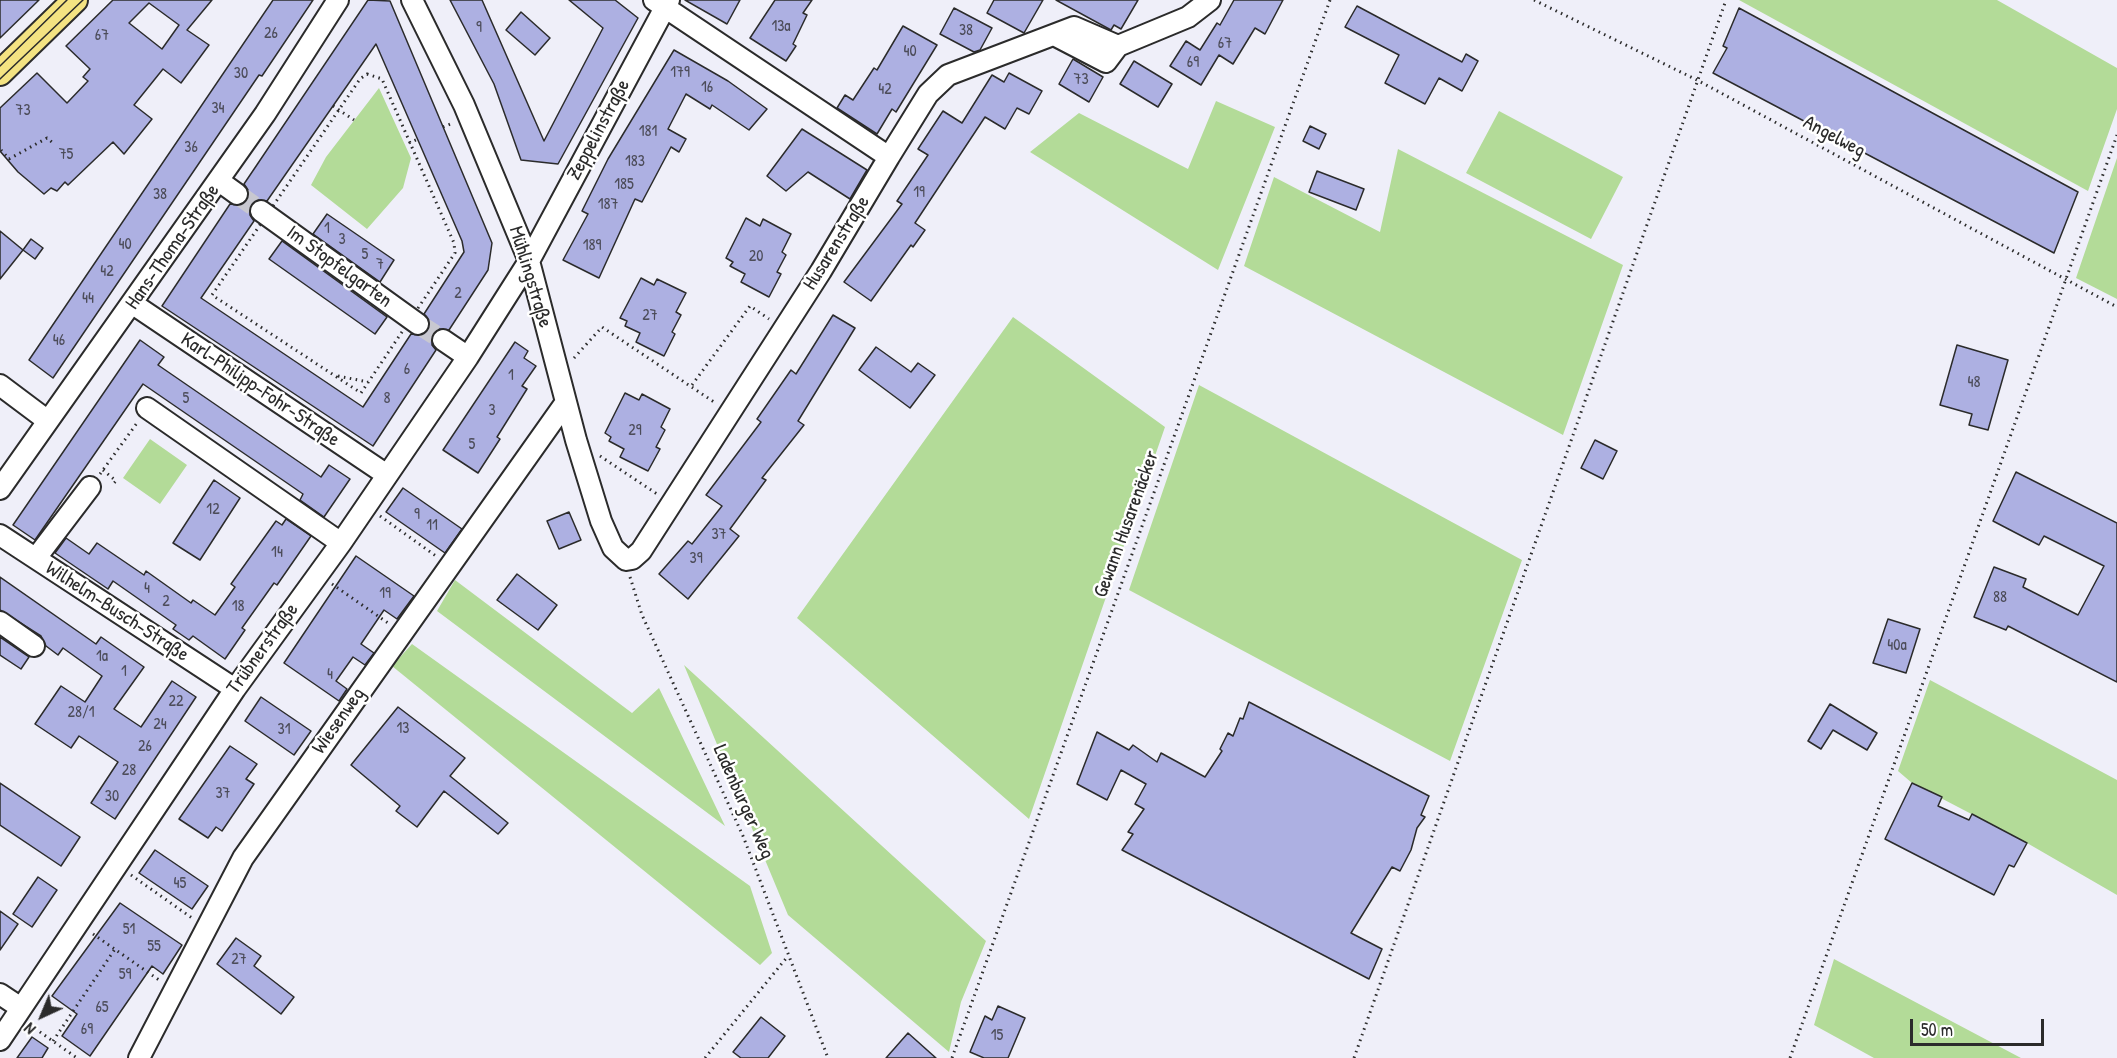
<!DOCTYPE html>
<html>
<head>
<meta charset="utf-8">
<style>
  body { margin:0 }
  #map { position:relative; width:2117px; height:1058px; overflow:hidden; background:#efeff9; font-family:"Patrick Hand",sans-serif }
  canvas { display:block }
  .north { position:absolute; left:12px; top:986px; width:60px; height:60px; -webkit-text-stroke:4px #fff; paint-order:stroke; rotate:224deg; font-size:16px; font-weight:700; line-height:24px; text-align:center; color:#2b2b2b }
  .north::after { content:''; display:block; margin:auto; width:21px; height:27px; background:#2b2b2b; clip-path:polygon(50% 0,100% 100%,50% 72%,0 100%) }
  .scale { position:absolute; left:1910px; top:1019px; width:134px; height:27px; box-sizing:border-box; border:3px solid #2b2b2b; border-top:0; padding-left:8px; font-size:18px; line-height:21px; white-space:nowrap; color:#2b2b2b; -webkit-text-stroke:4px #fff; paint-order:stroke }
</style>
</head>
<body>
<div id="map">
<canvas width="2117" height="1058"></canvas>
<div class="north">N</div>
<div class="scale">50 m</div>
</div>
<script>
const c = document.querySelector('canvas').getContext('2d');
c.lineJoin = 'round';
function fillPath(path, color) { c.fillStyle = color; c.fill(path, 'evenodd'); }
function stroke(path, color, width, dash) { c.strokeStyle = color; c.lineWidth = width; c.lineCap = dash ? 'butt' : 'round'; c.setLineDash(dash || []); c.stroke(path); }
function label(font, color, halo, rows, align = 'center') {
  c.font = font + ' "Patrick Hand",sans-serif'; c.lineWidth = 5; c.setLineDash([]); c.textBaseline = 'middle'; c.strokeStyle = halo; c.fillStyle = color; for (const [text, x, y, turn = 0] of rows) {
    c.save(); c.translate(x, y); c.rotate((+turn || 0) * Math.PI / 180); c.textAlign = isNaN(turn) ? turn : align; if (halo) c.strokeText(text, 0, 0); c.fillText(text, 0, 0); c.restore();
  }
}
fillPath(new Path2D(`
  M1739,0h258l120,68v41l-29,82z
  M379,88l32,70 -8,30 -36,41 -56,-44 15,-28z
  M1216,101l59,26 -57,143 -188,-118 49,-39 109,56z
  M1499,111l124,66 -32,62 -125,-66z
  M1398,149l225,116 -60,170 -319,-169 30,-89 106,55z
  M2117,158v141l-41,-21z
  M1013,317l152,110 -136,392 -232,-201z
  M1199,385l323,175 -72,201 -321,-171z
  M150,439l37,26 -27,39 -37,-26z
  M455,580l177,133 27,-25 66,138 -288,-215z
  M412,644l338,242 22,67 -12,12 -368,-299z
  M684,665l302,276 -25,61 -12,50 -161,-137z
  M1930,680l187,100v115l-90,-52 -115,-60 -14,-12z
  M1834,959l187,99h-147l-60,-33z`), '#b3db98');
const building = new Path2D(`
  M0,0h39l-39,38z
  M113,0h99l-25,30 22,15 -28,38 -18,-14 -29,36 18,14 -28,35 -11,-12 -45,43 -3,-3 -8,9 -6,-3 -7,6 -26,-22 -18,-21v-43l37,-35 30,30 21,-22 -5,-4 7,-8 -24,-23zM149,3l30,22 -17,24 -33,-26z
  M273,0h40l-51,76 -3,-1 -206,303 -24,-18z
  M368,0l22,1 102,242 -4,27 -39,60 -11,-1 -5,5 -1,11 4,5 -63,96 -211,-140 68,-102 11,1 6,-4 1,-11 -4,-6zM376,44l86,197 2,11 -40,62 5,6 -1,10 -6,5 -11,-1 -48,73 -162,-109 53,-77 -4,-6 1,-10 6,-5 10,1z
  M450,0h32l62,141 59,-113 -34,-28h46l23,18 -80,146 -37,-4 -27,-76z
  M685,0h55l-13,24z
  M775,0h37l-9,13 4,2 -14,29 3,2 -10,15 -36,-23z
  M994,0h49l-19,33 -37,-20z
  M1056,0h82l-17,29 -7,-4 -3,5z
  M1234,0h49l-18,34 -10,-6 -22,36 -14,-9 -18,30 -31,-19 16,-25 14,9 17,-27 3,2z
  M1357,6l105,56 4,-8 12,7 -16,30 -23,-13 -14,26 -40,-21 14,-28 -54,-28z
  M954,8l38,20 -12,22 -6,2 -34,-18z
  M1739,8l339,184 -24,61 -341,-180 14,-25 -4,-2z
  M521,12l29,26 -15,17 -29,-25z
  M903,26l34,19 -41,67 -4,-3 -15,25 -40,-26 8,-13 8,5 21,-32 3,2z
  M674,50l54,31 39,28 -18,21 -37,-25 -2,4 -24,-15 -18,35 18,10 -7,13 -8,-5 -29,55 -7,-3 -36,79 -36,-18 25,-46 -6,-3 26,-52z
  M1073,59l30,18 -14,25 -30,-18z
  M1134,61l38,23 -14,23 -38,-23z
  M1009,73l33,18 -13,23 -12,-6 -12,21 -20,-12 -70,106 10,7 -12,17 -2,-2 -40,56 -27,-19 58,-78 -5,-3 31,-46 -10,-6 25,-38 19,12 30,-48 12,7z
  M1310,126l16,8 -7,15 -16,-8z
  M802,129l65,41 -17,29 -42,-27 -22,19 -19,-15z
  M1317,171l47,18 -8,21 -47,-18z
  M327,214l67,46 -14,22 -67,-48z
  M746,218l14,8 3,-7 28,15 -9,18 4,3 -9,17 4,2 -12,23 -28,-15 4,-8 -15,-8 3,-4 -7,-4z
  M0,231l23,19 -23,29z
  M31,239l12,9 -8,11 -12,-9z
  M282,241l105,76 -12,17 -106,-75z
  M641,278l13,7 3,-6 29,14 -10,19 5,3 -9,17 3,2 -11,22 -28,-14 4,-9 -15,-7 2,-5 -7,-3z
  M833,315l22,13 -57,93 6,4 -42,53 4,2 -36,49 9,7 -51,63 -29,-25 29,-33 4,3 30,-38 -16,-11 55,-73 -4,-3 34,-49 5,4z
  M140,340l24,17 -6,8 163,112 8,-12 21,14 -26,38 -24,-17 3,-6 -160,-110 -108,156 -22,-15z
  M515,342l13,9 -4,7 12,8 -14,20 5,3 -30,48 3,2 -22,34 -35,-23z
  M1957,345l51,15 -20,70 -19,-5 3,-11 -32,-9z
  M876,347l35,25 7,-9 17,12 -25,33 -51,-38z
  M625,393l14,7 3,-6 28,15 -9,18 4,3 -9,17 4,2 -12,22 -28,-14 4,-8 -15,-8 2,-4 -6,-4z
  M1595,440l22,11 -14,28 -22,-11z
  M2016,472l101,51v159l-109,-56 -2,4 -32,-13 20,-50 32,12 -3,8 55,28 26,-49 -60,-30 -5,9 -46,-24z
  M214,480l26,18 -40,62 -27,-17z
  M403,488l59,41 -17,24 -59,-41z
  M569,512l12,28 -22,9 -12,-28z
  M286,519l25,17 -34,49 -3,-2 -32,45 3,2 -20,29 -32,-23 -4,4 -16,-11 3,-4 -63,-44 -5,8 -53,-36 11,-15 23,16 8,-11 47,32 2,-4 45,32 2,-3 22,15 20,-28 -4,-3 45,-63 6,4z
  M356,556l58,40 -17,23 -13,-9 -23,34 13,9 -9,12 -12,-8 -17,24 11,8 -8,12 -55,-38z
  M517,574l40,31 -19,25 -41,-30z
  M0,577l96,67 5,-7 43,30 -30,42 27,18 31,-46 24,16 -81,122 -24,-16 27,-41 -39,-26 -8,12 -36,-24 26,-38 24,16 17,-26 -39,-28 -5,7 -12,-9 -5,-10 -41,-26z
  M1888,619l32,10 -14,44 -33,-10z
  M0,637l29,20 -8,12 -21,-14z
  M261,697l50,34 -17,24 -49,-34z
  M1249,702l180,94 -8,19 4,2 -8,11 -6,22 -11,21 -8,-4 -41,66 31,16 -13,30 -247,-129 11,-16 -5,-2 16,-23 -9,-5 11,-20 -25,-14 -14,30 -30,-16 20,-52 32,18 4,-5 24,17 4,-9 44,24 17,-26 -2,-2 8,-16 5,3 7,-18 3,1z
  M1830,704l47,29 -10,17 -34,-20 -12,19 -13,-8z
  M398,707l67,51 -15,18 58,47 -10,11 -54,-43 -27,36 -21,-16 4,-5 -49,-41z
  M230,746l27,18 -11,15 8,5 -32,47 -6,-4 -8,11 -29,-19z
  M0,783l80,54 -19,29 -61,-41z
  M1912,783l30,14 -4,9 31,14 3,-6 55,29 -13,24 -5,-2 -15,30 -109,-56z
  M155,850l53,36 -16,23 -53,-36z
  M38,877l19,13 -25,37 -19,-13z
  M120,903l62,42 -19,29 -11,-8 -62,90 -28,-20 15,-22 -25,-18z
  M0,911l18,13 -18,26z
  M236,938l25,18 -7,10 40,31 -13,17 -64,-50z
  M998,1006l27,12 -17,40h-24l-14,-6 15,-36 7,4z
  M761,1017l24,19 -17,22h-27l-8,-6z
  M908,1033l28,25h-50z
  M32,1037l16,11 -6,10h-25z`);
fillPath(building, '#adb0e2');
stroke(building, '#2b2b2b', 1.5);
stroke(new Path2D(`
  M237,194l24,17
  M418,324l25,16`), '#c8c8d0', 20, [20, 10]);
const minor = new Path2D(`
  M412,0l52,105 65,156 47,179 25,81 12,27 13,12 6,-1 9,-8 180,-280 68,-114 -235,-157
  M1054,35l52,27 12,-16
  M889,157l39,-63 20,-19 126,-48 44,19 70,-29 22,-17
  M219,181l18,13
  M261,211l157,113
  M133,304l254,171
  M443,340l25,17
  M0,385l48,36
  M147,408l194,135
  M0,489l265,-375 73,-114
  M0,535l235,154
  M36,558l54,-71
  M0,622l34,24
  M0,994l21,14
  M0,1040l235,-351 106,-146 127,-186 61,-96 140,-261
  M139,1058l104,-200 323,-456`);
const major = new Path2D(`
  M0,73l75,-73`);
stroke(minor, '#2b2b2b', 24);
stroke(major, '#2b2b2b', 28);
stroke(new Path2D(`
  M1534,0l163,80 420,227
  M367,74l15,5 72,164 1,10 -94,140 -149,-98 148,-216z
  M333,106l21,14
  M443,127l10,-4
  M409,143l9,-4
  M1,150l8,9 38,-21 6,5
  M574,358l28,-31 112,75
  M338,376l30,6
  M692,385l58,-79 19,13
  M600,456l57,38
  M103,470l13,11 -2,2
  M100,474l37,-51
  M380,516l56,40
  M630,577l12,38 101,221 85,222
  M332,584l56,39
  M131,875l61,43
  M93,934l66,46
  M30,1025l47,33
  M53,1041l62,-92
  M705,1058l83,-102
  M952,1058l378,-1058
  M1354,1058l372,-1058
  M1790,1058l327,-923`), '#2b2b2b', 3, [1.5, 4.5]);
stroke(minor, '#fff', 20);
stroke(major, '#f4e382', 24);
stroke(new Path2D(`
  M0,66l67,-66
  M0,79l83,-79`), '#2b2b2b', 1.5);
label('16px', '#4c4c59', null, [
  ["13a",781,27],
  ["9",479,28],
  ["38",966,31],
  ["26",271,34],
  ["67",102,36],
  ["67",1225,44],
  ["40",910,52],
  ["69",1193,63],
  ["179",680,73],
  ["30",241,74],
  ["73",1081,80],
  ["16",707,88],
  ["42",885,90],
  ["34",218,109],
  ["73",23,111],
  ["181",648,132],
  ["36",191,148],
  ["75",66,155],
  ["183",635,162],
  ["185",624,185],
  ["19",919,193],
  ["38",160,195],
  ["187",608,205],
  ["1",327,229],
  ["3",342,240],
  ["40",125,245],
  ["189",592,246],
  ["5",365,255],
  ["20",756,257],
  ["7",380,265],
  ["42",107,272],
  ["2",458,294],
  ["44",88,299],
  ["27",650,316],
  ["46",59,341],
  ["6",407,370],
  ["1",511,376],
  ["48",1974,383],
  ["5",186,399],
  ["8",387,399],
  ["3",492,411],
  ["29",635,431],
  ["5",472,445],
  ["12",213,510],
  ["9",417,515],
  ["11",432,526],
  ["37",719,535],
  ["14",277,553],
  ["39",696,559],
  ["4",147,589],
  ["19",385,594],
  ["88",2000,598],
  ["2",166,602],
  ["18",238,607],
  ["40a",1897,646],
  ["1a",102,657],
  ["1",124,672],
  ["4",330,675],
  ["22",176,702],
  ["28/1",81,713],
  ["24",160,725],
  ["13",403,729],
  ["31",284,730],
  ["26",145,747],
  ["28",129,771],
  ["37",223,794],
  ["30",112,797],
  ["45",180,884],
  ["51",129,930],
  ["55",154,947],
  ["27",239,960],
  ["59",125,975],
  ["65",102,1008],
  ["69",87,1030],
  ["15",997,1036]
]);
label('20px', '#2b2b2b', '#fff', [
  ["Zeppelinstraße",599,130,-62],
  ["Angelweg",1834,137,28],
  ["Husarenstraße",837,243,-58],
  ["Hans-Thoma-Straße",173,247,-55],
  ["Im Stopfelgarten",339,267,36],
  ["Mühlingstraße",530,277,73],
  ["Karl-Philipp-Fohr-Straße",260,390,34],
  ["Gewann Husarenäcker",1127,524,-70],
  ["Wilhelm-Busch-Straße",117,612,33],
  ["Trübnerstraße",263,649,-54],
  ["Wiesenweg",339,721,-55],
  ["Ladenburger Weg",743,802,66]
]);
</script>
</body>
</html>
